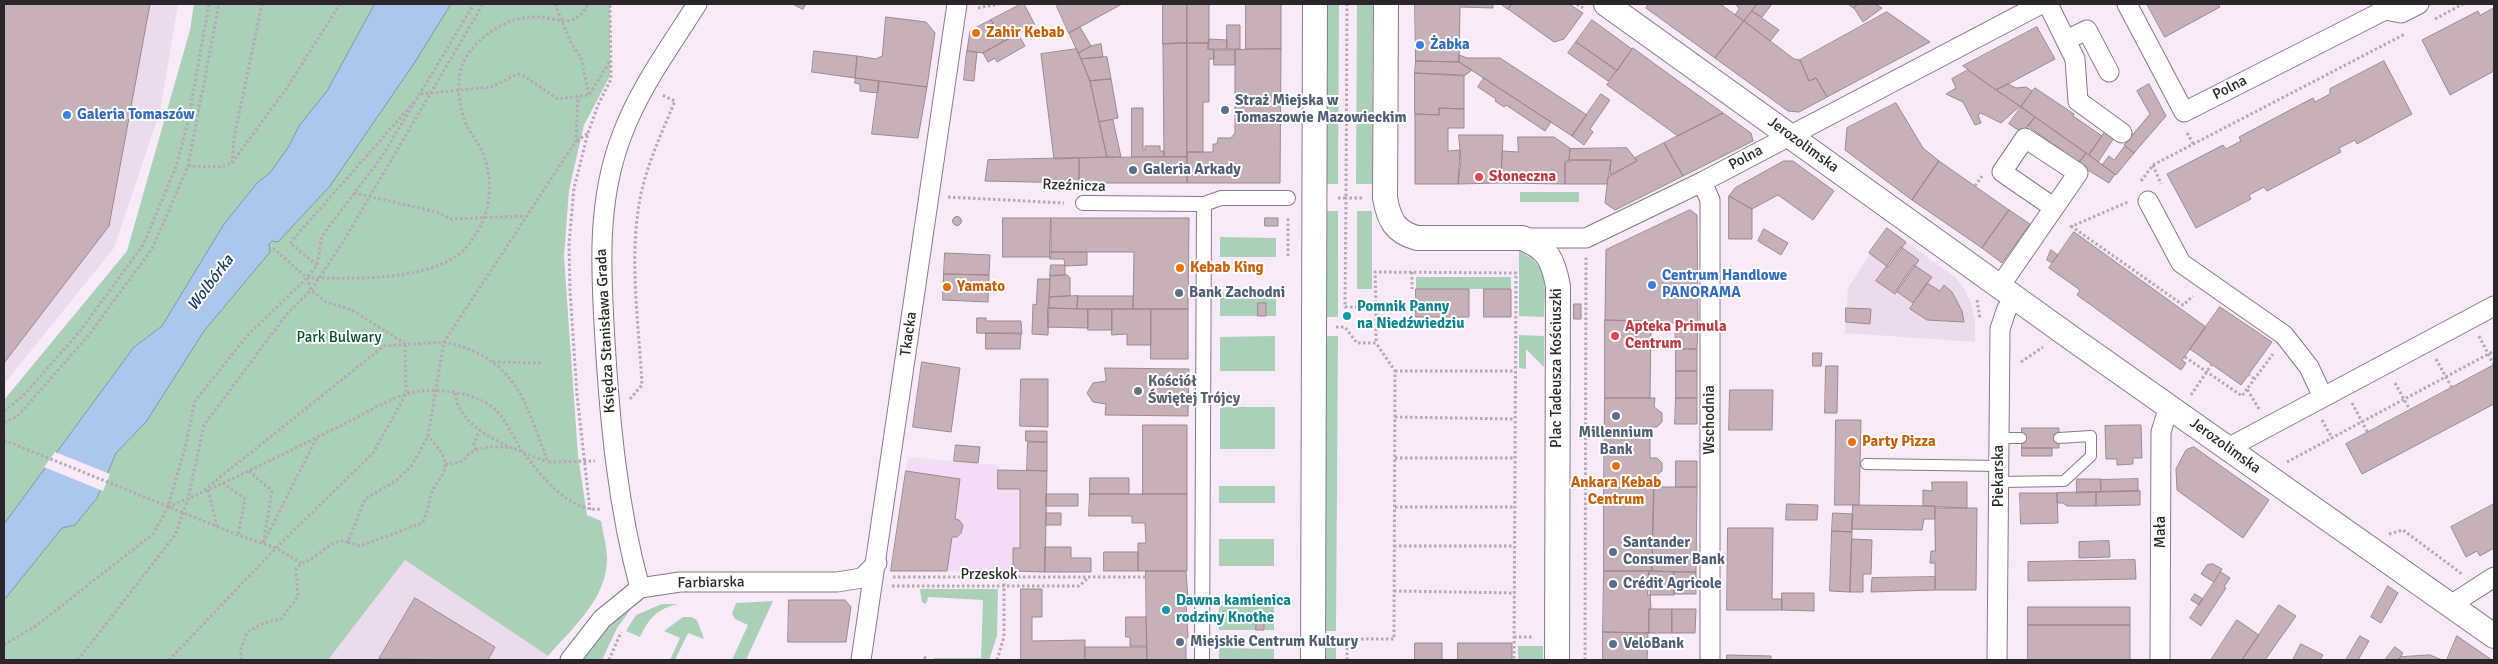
<!DOCTYPE html>
<html>
<head>
<meta charset="utf-8">
<style>
  body { margin:0 }
  #map { position:relative; width:2498px; height:664px; overflow:hidden; background:#f8eaf9; font-family:Signika,sans-serif }
  canvas { display:block }
  .frame { position:absolute; inset:0; border:5px solid #2b262b; pointer-events:none }
</style>
</head>
<body>
<div id="map">
<canvas width="2498" height="664"></canvas>
<div class="frame"></div>
</div>
<script>
const c = document.querySelector('canvas').getContext('2d');
c.lineJoin = 'round';
function fillPath(path, color) { c.fillStyle = color; c.fill(path, 'evenodd'); }
function stroke(path, color, width, dash) { c.strokeStyle = color; c.lineWidth = width; c.lineCap = dash ? 'butt' : 'round'; c.setLineDash(dash || []); c.stroke(path); }
function label(font, color, halo, rows, align = 'center') {
  c.font = font + ' Signika,sans-serif'; c.lineWidth = 4; c.setLineDash([]); c.textBaseline = 'middle'; c.strokeStyle = halo; c.fillStyle = color; for (const [text, x, y, turn = 0] of rows) {
    c.save(); c.translate(x, y); c.rotate((+turn || 0) * Math.PI / 180); c.textAlign = isNaN(turn) ? turn : align; if (halo) c.strokeText(text, 0, 0); c.fillText(text, 0, 0); c.restore();
  }
}
fillPath(new Path2D(`
  M4,4h174l-18,107 -46,137 -110,136z
  M1887,228l69,50 9,12 6,13 4,19v20l-130,-9 3,-45z
  M405,560l143,96 -3,4h-217z`), '#ecdbed');
fillPath(new Path2D(`
  M908,457l90,8 1,5 48,1 -2,101 -154,-1z`), '#f2def4');
fillPath(new Path2D(`
  M194,4h416v72l-26,49 -15,65 -5,67 14,199 9,59 14,6c2,12 6,26 6,38 0,40 -35,69 -59,97l-143,-96 -77,100h-324v-260l123,-149 63,-221z
  M1324,4h15l-1,180h-15z
  M1357,4h16l-1,180h-16z
  M1520,192h59v10h-59z
  M1323,211h15v106h-16z
  M1357,211h15v78h-15z
  M1220,237l56,1v19h-56z
  M1519,251c31,14 26,36 25,66l-25,-1z
  M1416,277h95v12h-95z
  M1220,293l56,1v22h-56z
  M1519,335l25,1v31l-18,-18v20l-7,-1z
  M1275,336v35h-55v-34z
  M1322,336h16l-2,295h-15z
  M1220,407h55v42h-55z
  M1219,486h56v17h-56z
  M1219,539h55v27h-55z
  M920,589h78l-1,47 -8,24h-56l1,-2h47l2,-58 -55,-3 -1,5 -2,2 -3,-2z
  M773,601l-27,59h-14l16,-35 -13,-6 -3,-5 4,-11z
  M1219,603h55v27h-55z
  M662,604h16c-21,5 -29,14 -38,33l-14,-6 10,-16z
  M631,609l-14,19 -15,32h-20l26,-33z
  M683,617h8l6,3 7,19 -16,-6 -13,27h-5l10,-22 -16,-7z
  M1518,646h25v14h-25z
  M1219,648l55,1v11h-55z
  M1321,648h15v12h-15z`), '#aad0b8');
const water = new Path2D(`
  M375,4h76l-38,61 -83,121 -52,56 -6,-1 -3,3 1,8 -66,79 -58,91 -30,31 -19,45 -22,27 -13,3 -58,72v-76l130,-177 28,-21 62,-102 34,-42 12,-9 19,-27 10,-20 28,-35z`);
fillPath(water, '#adc6eb');
stroke(water, '#8696b1', 1);
fillPath(new Path2D(`
  M55,452l55,22 -7,17 -59,-24z`), '#f8eaf9');
const building = new Path2D(`
  M4,4h146l-41,222 -105,137z
  M793,4h13l-3,5z
  M1021,4h3l11,21 -32,17 -12,-22z
  M1056,4h66l-53,29z
  M1163,4h24v39l-24,1z
  M1187,4h22v39h-22z
  M1246,4h35v45h-35z
  M1415,4h78v4l-33,-1 -1,55 -43,-1z
  M1501,4h11l-4,5z
  M1512,4h57l14,9 -19,26 -10,3 -46,-33z
  M1649,4h71l24,17 -29,37 -69,-50z
  M1736,4h21l-13,17 -9,-6 4,-6z
  M1757,4h15l-10,13 -10,-6z
  M1848,4h10l-4,4z
  M1858,4h17l7,4 -19,14 -9,-14z
  M2147,4h71l2,3 -55,30z
  M2494,8v63l-44,24 -28,-55 56,-29 2,4z
  M1752,11l27,19 -9,11 -26,-20z
  M1887,12l43,30 -103,55 -11,-19 -7,3 -9,-21z
  M886,17l40,5 9,11 -8,54 -72,-9 2,-22 19,3 6,-3z
  M991,20l12,22 -20,11 -16,-2 3,-20z
  M1592,20l40,29 -15,22 -41,-29z
  M1744,21l50,38 6,1 9,21 7,-3 11,19 -28,15 -11,-1 -73,-53z
  M1227,25h13v24h-13z
  M1080,27l11,19 -13,7 -9,-20z
  M2037,27l18,32 -47,25 -12,6 -33,-24z
  M1018,34l7,12 -28,16 -2,-4 -7,4 -5,-9z
  M1209,39l18,1v9h-19z
  M1576,42l41,28 -9,11 -40,-28z
  M1187,43v114h-23l-1,-113z
  M1187,43h22l-1,6 6,1v9h-5v43h-6v50h-16z
  M1101,44l2,13 -22,2 -3,-6 13,-7z
  M1633,48l48,35 42,30 -45,23 -71,-51z
  M1077,49l13,32 17,76 -53,2 -13,-105z
  M1281,49l-1,134h-93v-31h26v-8h4l1,-6h13l4,-5v-83z
  M1214,50h21v15h-21z
  M814,51l43,5 -2,22 -43,-6z
  M967,51l10,1 -3,29 -10,-1z
  M1459,55l8,3h33l87,57 -15,21 -113,-74z
  M1107,57l4,22 -21,2 -9,-22z
  M1416,61l43,1 13,8 -8,6 -49,-3z
  M2384,61l28,53 -55,30 -2,-4 -16,8 2,4 -72,38 -2,1 -3,-4 -15,8 2,4 -55,29 -29,-54 56,-29 3,4 15,-8 -2,-4 72,-38 2,-1 2,4 15,-8v-5z
  M1968,70l28,20 24,16 -19,17 -20,-10 -3,2 3,8 -6,2 -12,-23 -17,-8 10,-6 -4,-9z
  M1415,73l49,2v34l-25,-1v7l-24,-1z
  M856,78l23,3 -1,12 -18,-2v-7l-5,-1z
  M1484,78l67,44 -6,9 -39,-26 -2,2 -9,-6 1,-2 -18,-12z
  M1111,79l7,39 -19,4 -9,-41z
  M879,81l48,6 -9,51 -46,-4z
  M2008,84l8,4 10,-1 6,4 -11,16 -25,-17z
  M2149,84l17,32 -32,37 -10,-8 26,-31 -13,-23z
  M2035,88l39,26 -1,2 29,20 -13,19 -68,-48z
  M1601,94l9,6 -20,29 3,3 -9,13 -12,-9z
  M1896,103l27,45 16,13 -27,39 -67,-50 2,-22z
  M2021,107l14,10 -12,16 -14,-9z
  M1132,108h11v42h2v-4h15v5h4v6h-32z
  M1439,108l25,1v19h-16v23l12,-1 -2,34h-43v-70l24,1z
  M1723,113l28,20 2,8 -70,35 -19,-33z
  M2035,117l51,36 -7,10 -51,-37z
  M1113,120l8,37h-14l-8,-35z
  M2105,132l9,6 -16,24 -9,-7z
  M1459,135h44l-2,48 -43,1 3,-23z
  M1518,137h36l16,11 -1,14h-4v22l-64,-1 1,-32 16,1z
  M1664,143l19,33 -68,34 -10,-7 3,-26 29,-16 -2,-3z
  M2125,146l9,7 -18,22 -14,-10 7,-9 5,4z
  M1627,148l10,13 -27,14 1,-15h-42l1,-11z
  M2086,153l29,21 -6,9 -31,-19z
  M1187,157v26h-108v-25z
  M1079,158v25l-94,-2 3,-21z
  M1569,160h42l-4,24h-42v-22z
  M1784,161h9l41,30 -21,29 -35,-25 -26,14 -23,-13 6,-8z
  M1939,161l70,49 -27,38 -70,-48z
  M1729,196l23,13v30h-23z
  M1690,210l7,5 1,109 -93,-4 1,-70z
  M2009,210l21,14 -28,39 -20,-15z
  M952.5 221a4.5 4.5 0 1 1 9 0a4.5 4.5 0 1 1-9 0Z
  M1003,218h48v39h-48z
  M1051,218h138l-1,91h-55l1,-57h-84z
  M1265,218h13v8h-13z
  M1887,228l19,14 -18,25 -19,-14z
  M1764,229l24,14 -7,12 -23,-14z
  M2074,232l132,95 -24,33 4,3 -5,7 -104,-75 3,-5 -31,-22z
  M1901,247l18,13 -24,34 -19,-13z
  M2051,250l7,5 -6,8 -5,-3z
  M1050,252h37v13l-22,1 -1,-7h-14z
  M945,253l45,2 -1,20 -45,-1z
  M1051,265h14v10l-15,1z
  M1914,265l18,12 -19,26 -17,-12z
  M944,274l45,1 -1,27 -45,-2z
  M1067,275l3,3v18l-21,1 1,-21z
  M1038,279h12l-2,56 -16,-1 1,-30 3,1z
  M1927,283l13,8 4,-6 8,7 10,19 2,11 -37,-2 -17,-11z
  M1416,289h53v28h-53z
  M1484,289h27v28h-27z
  M1078,296h55v13h-56z
  M1078,296l-1,13 -29,-1 1,-11z
  M1258,303h8v13h-8z
  M1574,304h7v15h-7z
  M2220,307l52,35 -31,43 -51,-36z
  M1048,308l40,1v19l-40,-1z
  M1846,308l25,1 -1,15 -24,-2z
  M1088,309h24v21h-24z
  M1112,309h39v36h-24v-11l-15,1z
  M1151,309h37v50h-37z
  M977,318h9v3h35l1,13 -45,-1z
  M1605,320l46,1 -1,77h-45z
  M1675,323l23,1 -1,25h-21z
  M986,333h35l-1,16h-34z
  M1676,349h21v22h-21z
  M1813,353h9l-1,13h-8z
  M922,362l38,6 -9,64 -38,-5z
  M2494,365v39l-132,70 -16,-30z
  M1826,366h12l-1,47h-12z
  M1105,368l84,1 -1,47 -83,-1 1,-11 -13,-2 -6,-9 6,-10 13,-2z
  M1676,371h21v27h-21z
  M1021,379h27v48l-28,-1z
  M1730,390h43l-1,40h-43z
  M1605,398h50l-1,9 8,6v9l-5,5h-7v31h7l5,5v8l-8,6v10h-50z
  M1676,398h21v26h-22z
  M1836,420h25l-2,85h-24z
  M1143,425h44v69h-44z
  M2126,425h15l1,33h-9v6l-16,1v-6h-11l-1,-33z
  M2022,428h37v20h-37z
  M1026,431h21v11l-21,-1z
  M1028,442h19v29l-20,-1z
  M956,445l24,2 -2,16 -24,-2z
  M2194,447l75,53 -26,38 -66,-48 -1,-21 10,-19z
  M2022,448h30v8h-30z
  M1676,461h21v26h-21z
  M998,470l49,1 -2,101 -32,-1v-23h7v-59h-22z
  M906,471l54,8 -5,40 4,1 4,5 -2,8 -4,4h-5l-5,34h-56z
  M1090,478h39v16h-39z
  M2077,479h24v13l-24,1z
  M2138,479v12l-37,1 -1,-12z
  M1932,482h35v26l-44,-2v-16l9,1z
  M1604,487h50l-2,84h-48z
  M1654,487h43l-1,85 -44,-1z
  M2140,491v14l-44,1v-14z
  M2096,492v14h-29l-4,-3h-6v-10z
  M2020,493h37l1,30 -37,1z
  M1046,494h32v12h-32z
  M1090,494h97v77h-49v-28h8l-1,-20h-13v-7h-43z
  M1787,504l31,1 -1,15h-31z
  M2494,504v44l-14,8 -3,-5 -11,6 -15,-30z
  M1853,505l82,1v13h-11l-2,11 -70,-1z
  M1935,508h42l-1,82h-41v-27h-5l1,-12h4z
  M1046,513h15v12h-15z
  M1833,513l20,1 -1,18 -20,-1z
  M1728,528h45l-1,71h10v11h-55z
  M1832,531l20,1 -2,60 -20,-1z
  M1852,539l20,1 -1,34h-8v18h-13z
  M2109,541l1,16 -31,1v-16z
  M1045,547h26v11h20v14h-46z
  M1104,552h34v19h-34z
  M2135,560l1,19 -108,2v-19z
  M2213,564l9,5 -8,13 -13,-8 6,-9z
  M1146,571h40l2,29 -2,2 2,35 -2,2v21h-39z
  M1604,571h45l2,38h-2v24l-46,-1z
  M1649,571l25,1v23h-26z
  M1674,572h22v22h-22z
  M2221,572l9,6 -6,9 2,1 -25,38 -11,-8z
  M1935,577v13l-64,2 1,-14z
  M2388,586l10,7 -17,30 -10,-6z
  M1021,589h21v28h-10v24l53,-1v20h-64z
  M1782,593h32v18l-32,-1z
  M2195,594l8,5 -4,6 -8,-5z
  M415,598l80,49 -7,13 -109,-1z
  M789,600h56l6,7 -5,35h-58z
  M2279,605l17,11 -31,44h-23z
  M2028,607h102v18h-102z
  M1649,609h23v24h-23z
  M1672,609h24l-1,24h-23z
  M1257,616h7v14h-8z
  M1126,617h20l1,29h-17v-9h-4z
  M2237,620l22,15 -17,25h-31z
  M2028,625h102v35h-102z
  M1603,632l45,1 -1,27h-44z
  M2360,636l9,5 -11,19h-12z
  M2457,636l35,24h-45z
  M1415,643h27v17h-27z
  M1458,643h54v17h-54z
  M2301,644l22,11 -3,5h-27z
  M1085,647h62v13h-62z
  M2395,647l8,6 -5,7h-13z
  M1727,655l44,1v4h-44z
  M2430,655l12,5h-44l3,-3z`);
fillPath(building, '#c6b1b8');
stroke(building, '#9c8990', 1);
const service = new Path2D(`
  M1999,438h22
  M1866,464l133,2
  M1999,482l65,-1 27,-25v-20l-32,2`);
const pedestrian = new Path2D(`
  M1083,203l121,1 17,-6h67
  M1202,660l2,-456`);
const minor = new Path2D(`
  M2048,4l27,55 3,42 44,32
  M2127,4l57,108 201,-102 -3,-6
  M2385,10l16,3 18,-9
  M2066,40l21,-10 22,42
  M1702,182l8,18v460
  M2148,201l33,62 103,72 25,32 14,30
  M1522,238h64l116,-56 339,-178
  M2000,286l78,-113 -53,-35 -23,34 51,35
  M2228,448l266,-142
  M640,588c-22,-80 -30,-164 -35,-247 -4,-69 -9,-139 17,-206 18,-48 48,-88 75,-131
  M2449,606l45,-29
  M570,660l32,-41 38,-31 40,-6h157l25,-4 15,-15
  M861,660l96,-656
  M1997,660l3,-331 6,-18 8,-15
  M2160,660l1,-228 8,-26`);
const tertiary = new Path2D(`
  M1386,4l-1,194c4,22 10,34 32,40h105c26,10 31,22 36,48l-1,374
  M1606,4l471,338 417,294
  M1313,660l2,-656`);
stroke(service, '#867987', 12);
stroke(pedestrian, '#867987', 16);
stroke(minor, '#867987', 21);
stroke(tertiary, '#867987', 26);
stroke(new Path2D(`
  M555,4l16,39 10,15 8,37
  M1577,4l6,4
  M978,8l21,-4
  M2435,19l28,-15
  M421,94l70,-7 27,-13 6,2 34,23 31,-4 21,-34
  M2187,133l7,12
  M577,141l11,-8
  M232,163l2,-25 28,-134
  M2153,165l8,19
  M188,166l34,1 10,-4 54,-74 54,-85
  M2141,181l12,-16 252,-131
  M1975,186l7,-10
  M354,193l83,19 13,7 76,-3
  M948,197l116,6
  M1338,198h8l1,-194
  M1362,198h-16l-1,109h31l-1,-35 141,1 -2,387
  M2071,226l112,79 10,-9
  M2070,227l58,-25
  M273,248l34,30 4,12 15,12 26,8 52,33
  M1288,256v-39
  M317,265l-27,-22 124,-141
  M1412,272v17
  M307,278c46,0 111,4 151,-23 10,-7 17,-19 23,-30 10,-19 11,-45 4,-66 -3,-10 -10,-20 -16,-29 -11,-21 -15,-52 -3,-73 13,-21 40,-39 66,-40 22,-2 42,16 56,-13
  M1977,300l3,19
  M1336,327h9l12,16h19v-36
  M2479,336l15,29
  M2185,357l57,39 5,-7
  M2436,359l16,29
  M493,362l50,1
  M2021,362l22,-15
  M1395,371h120
  M2248,374l7,5
  M2395,383l15,27
  M455,393c5,40 60,55 92,69
  M2191,395l21,-31
  M630,399l12,-14c-3,-62 -14,-129 -1,-191 7,-32 21,-62 34,-93l-13,-6
  M2352,403l16,30
  M2259,409l-12,-20 26,-35
  M4,411l19,-15 58,-66 62,-85 33,-78 12,-45 21,-118
  M1395,417l120,2
  M2322,420l10,18
  M4,422l13,-5 71,-81 64,-87 36,-83 31,-162
  M4,440l234,95 38,13 25,15
  M476,450l-2,-6 6,-15
  M1395,458h120
  M2287,462l207,-111
  M445,464c23,0 17,-8 31,-14 12,-5 25,-3 37,-2
  M249,471l23,20 -9,53 54,-107
  M223,483l22,16 -7,36
  M204,490l180,-144 60,-4 132,-201 2,-45
  M208,490l9,36
  M168,507c61,-25 119,-55 178,-84 23,-11 50,-30 76,-32 21,-2 51,2 69,15 16,12 21,31 32,46 18,24 47,61 79,57
  M1395,507h120
  M590,510l-13,-115 -7,-105 -1,-46 5,-56 14,-55 10,-28 13,-26 -1,-75
  M2389,534l14,-4 59,44
  M348,542l12,4 62,-23c6,-10 6,-20 10,-31 2,-7 9,-13 12,-21 5,-13 -8,-26 -16,-35
  M1394,546h120
  M893,577h253
  M892,586h187l9,-8
  M1394,591l121,2
  M1514,637h20
  M1336,639h58l1,-268 -19,-28
  M4,645l33,-20 116,-91 15,-27 18,-63 9,-43 52,-65 60,-58 10,-13 5,-29 59,-78 93,-154
  M924,657l4,3
  M78,660l97,-125 13,-36 16,-74 82,-110 25,-25 32,-48 140,-238
  M169,660l107,-112 97,-95 33,-59 -1,-51
  M241,660v-11l6,-17 17,-9 17,-4 17,-22 -2,-28c5,-6 10,-7 17,-11 10,-7 22,-21 35,-16l17,-43 32,-19 15,-15 16,-29 16,-94c73,16 80,58 104,120l47,-1
  M609,660l12,-28
  M997,660l7,-23v-60
  M1347,660v-21
  M1585,660l1,-403`), '#b4a9b4', 3, [2.5, 2.5]);
stroke(service, '#fff', 10);
stroke(pedestrian, '#fff', 14);
stroke(minor, '#fff', 19);
stroke(tertiary, '#fff', 24);
for (const [x, y, r, color] of [
  [976,33,5,"#e8710a"],
  [1420,45,5,"#3f7fe0"],
  [1225,110,5,"#5c6f8a"],
  [67,115,5,"#3f7fe0"],
  [1133,170,5,"#5c6f8a"],
  [1479,177,5,"#e0444e"],
  [1180,268,5,"#e8710a"],
  [1652,285,5,"#3f7fe0"],
  [947,287,5,"#e8710a"],
  [1179,293,5,"#5c6f8a"],
  [1347,316,5,"#0f9aa8"],
  [1615,336,5,"#e0444e"],
  [1138,391,5,"#6b7280"],
  [1616,416,5,"#5c6f8a"],
  [1852,442,5,"#e8710a"],
  [1616,466,5,"#e8710a"],
  [1613,552,5,"#5c6f8a"],
  [1613,584,5,"#5c6f8a"],
  [1166,610,5,"#0f9aa8"],
  [1180,642,5,"#5c6f8a"],
  [1613,644,5,"#5c6f8a"]
]) { const dot = new Path2D(); dot.arc(x, y, r, 0, 2 * Math.PI); c.fillStyle = color; c.fill(dot); stroke(dot, '#fff', 2); }
label('bold 15px', '#c56008', '#fff', [
  ["Zahir Kebab",986,33],
  ["Kebab King",1190,268],
  ["Yamato",957,287],
  ["Party Pizza",1862,442],
  ["Ankara Kebab",1616,483,"center"],
  ["Centrum",1616,500,"center"]
], 'left');
label('bold 15px', '#366cbe', '#fff', [
  ["Żabka",1430,45],
  ["Galeria Tomaszów",77,115],
  ["Centrum Handlowe",1662,276],
  ["PANORAMA",1662,293]
], 'left');
label('15px', '#2b262b', '#fff', [
  ["Polna",2230,88,-27],
  ["Jerozolimska",1803,145,36],
  ["Polna",1746,158,-28],
  ["Rzeźnicza",1074,186,2],
  ["Księdza Stanisława Grada",606,331,-93],
  ["Tkacka",909,334,-82],
  ["Plac Tadeusza Kościuszki",1557,368,-90],
  ["Wschodnia",1710,420,-90],
  ["Jerozolimska",2225,446,36],
  ["Piekarska",1999,476,-90],
  ["Mała",2161,532,-90],
  ["Przeskok",989,575],
  ["Farbiarska",711,583,-1]
]);
label('bold 15px', '#4e5e75', '#fff', [
  ["Straż Miejska w",1235,101],
  ["Tomaszowie Mazowieckim",1235,118],
  ["Galeria Arkady",1143,170],
  ["Bank Zachodni",1189,293],
  ["Millennium",1616,433,"center"],
  ["Bank",1616,450,"center"],
  ["Santander",1623,543],
  ["Consumer Bank",1623,560],
  ["Crédit Agricole",1623,584],
  ["Miejskie Centrum Kultury",1190,642],
  ["VeloBank",1623,644]
], 'left');
label('bold 15px', '#be3a42', '#fff', [
  ["Słoneczna",1489,177],
  ["Apteka Primula",1625,327],
  ["Centrum",1625,344]
], 'left');
label('bold 15px', '#0d838f', '#fff', [
  ["Pomnik Panny",1357,307],
  ["na Niedźwiedziu",1357,324],
  ["Dawna kamienica",1176,601],
  ["rodziny Knothe",1176,618]
], 'left');
label('15px', '#01502f', '#fff', [
  ["Park Bulwary",339,338]
]);
label('bold 15px', '#5b616d', '#fff', [
  ["Kościół",1148,382],
  ["Świętej Trójcy",1148,399]
], 'left');
label('italic 16px', '#1d3d6b', '#fff', [
  ["Wolbórka",211,283,-53]
]);
</script>
</body>
</html>
